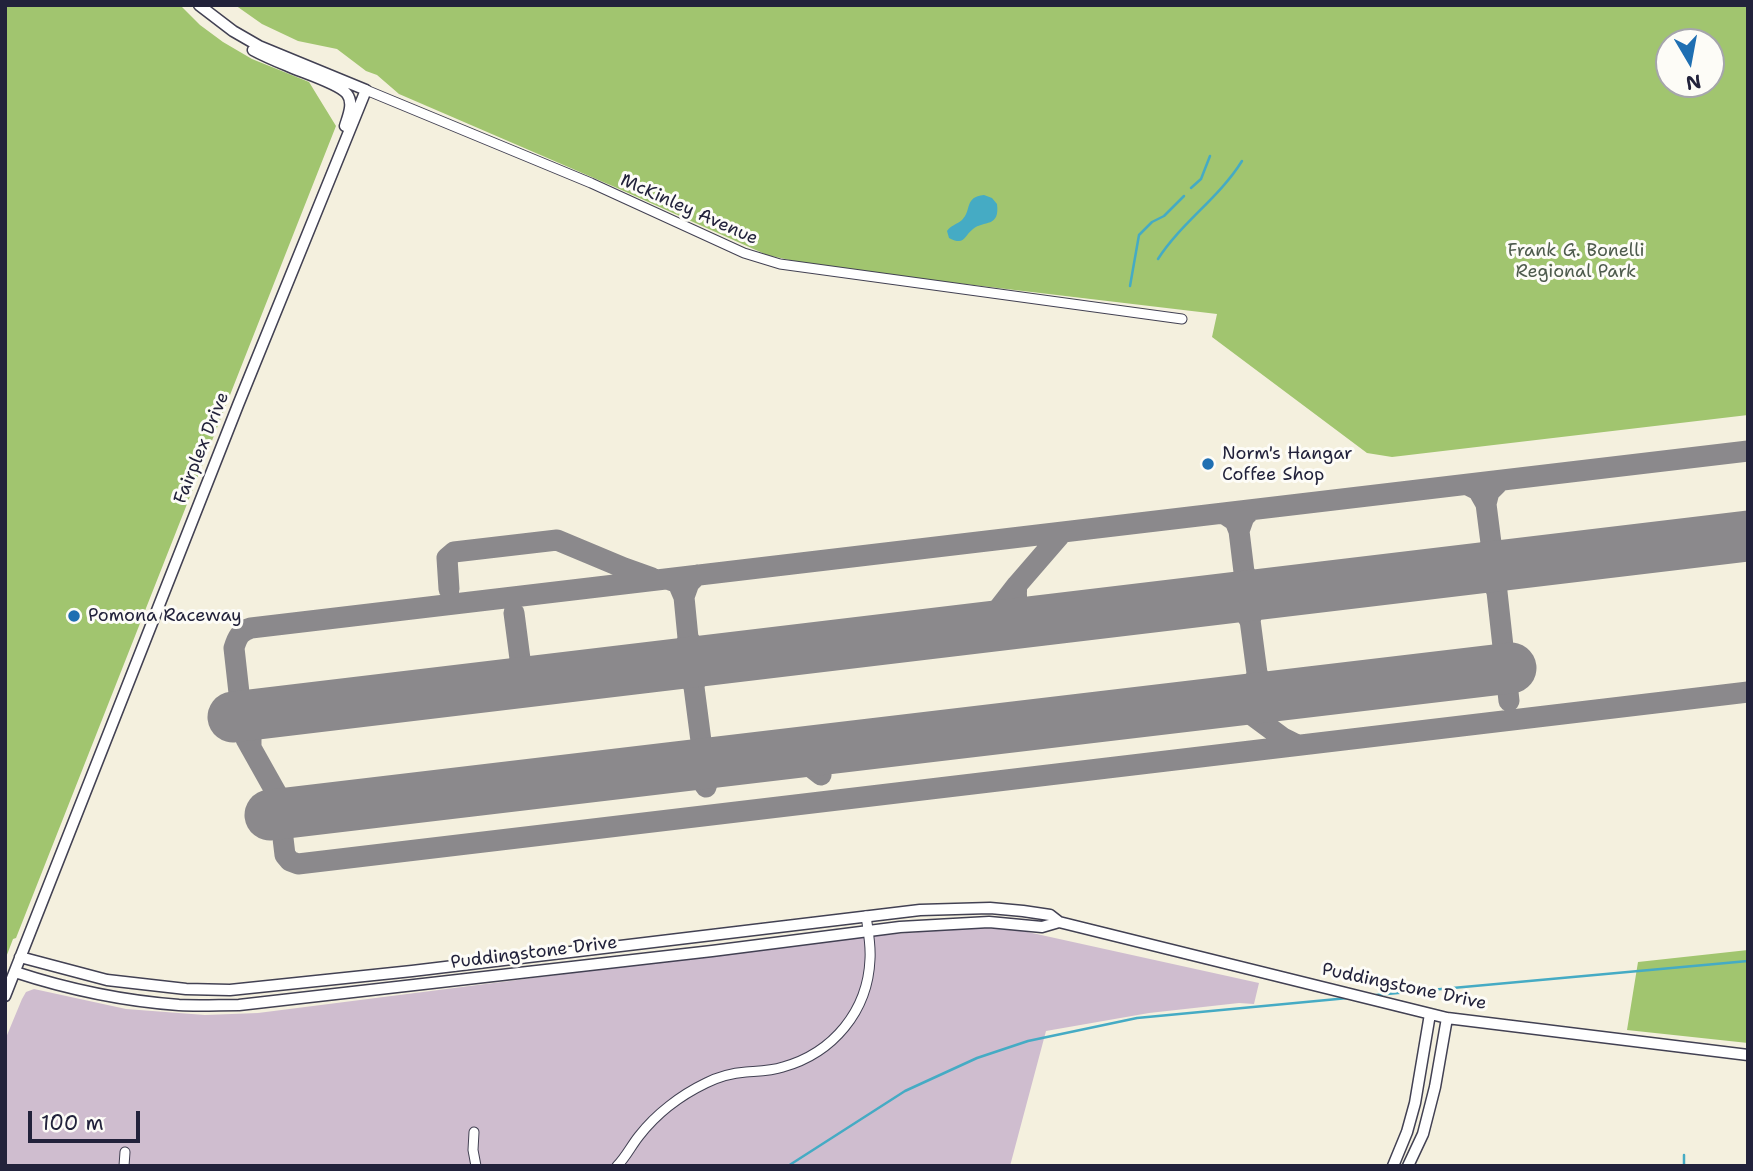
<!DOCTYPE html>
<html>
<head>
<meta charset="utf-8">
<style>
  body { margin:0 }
  #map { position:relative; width:1753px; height:1171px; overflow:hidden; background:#f4f0de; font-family:"Shantell Sans",sans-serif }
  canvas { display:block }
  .frame { position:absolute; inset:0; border:7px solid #22223b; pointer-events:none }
  .north { position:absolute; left:1655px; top:28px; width:70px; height:70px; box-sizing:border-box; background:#fdfcf7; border:2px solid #a5a5ac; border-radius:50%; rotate:170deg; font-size:19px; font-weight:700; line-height:28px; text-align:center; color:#22223b }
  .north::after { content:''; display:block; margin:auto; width:24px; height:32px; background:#1f6fb2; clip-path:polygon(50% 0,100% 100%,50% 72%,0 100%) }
  .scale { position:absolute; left:28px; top:1111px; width:112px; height:32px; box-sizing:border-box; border:4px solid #22223b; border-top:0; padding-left:9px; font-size:21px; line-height:24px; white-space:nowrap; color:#22223b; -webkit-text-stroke:5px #fdfcf7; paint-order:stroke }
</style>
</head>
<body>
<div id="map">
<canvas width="1753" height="1171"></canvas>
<div class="frame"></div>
<div class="north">N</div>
<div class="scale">100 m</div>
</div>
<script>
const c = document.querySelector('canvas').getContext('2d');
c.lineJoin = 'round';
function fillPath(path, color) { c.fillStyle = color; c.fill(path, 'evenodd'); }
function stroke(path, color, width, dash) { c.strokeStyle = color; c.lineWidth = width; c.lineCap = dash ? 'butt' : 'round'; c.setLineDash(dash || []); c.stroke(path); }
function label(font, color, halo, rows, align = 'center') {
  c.font = font + ' "Shantell Sans",sans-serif'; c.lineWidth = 6; c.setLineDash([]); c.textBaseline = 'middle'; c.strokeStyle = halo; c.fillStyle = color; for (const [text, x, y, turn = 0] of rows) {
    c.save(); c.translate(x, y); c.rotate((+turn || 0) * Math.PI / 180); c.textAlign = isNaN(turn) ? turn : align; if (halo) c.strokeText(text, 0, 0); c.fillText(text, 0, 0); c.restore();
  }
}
fillPath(new Path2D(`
  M974,927l49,4 236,52 -5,21 -15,-1 -90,10 -103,18 -36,135h-1005v-126l17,-41 4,-7 8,-3 92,20 79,6 53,-2 581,-74z`), '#cfbdcf');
fillPath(new Path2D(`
  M5,5h175l20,20 23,17 29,17 57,23 27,44 -320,812 -3,1 -8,21z
  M235,5h1513v410l-356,42 -25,-4 -155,-116 5,-23 -396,-47 -54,-12 -150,-67 -218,-94 -22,-19 -11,-4 -29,-22 -39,-8 -36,-17zM1669,42h42v42h-42z
  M1748,950v93l-121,-13 11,-68z`), '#a1c56f');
fillPath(new Path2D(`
  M984,195l8,3 5,6c3,24 -13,16 -24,25 -10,8 -8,17 -24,9l-2,-7c4,-6 9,-6 15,-11 10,-10 2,-23 22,-25z`), '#45abc4');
stroke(new Path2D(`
  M1191,188l10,-9 9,-23
  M1158,259c23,-36 61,-61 84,-98
  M1130,286l9,-51 13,-13 12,-6 20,-20
  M1376,995l372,-34
  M1684,1155v11
  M788,1166l117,-75 72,-33 51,-17 109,-23 211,-20`), '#45abc4', 2.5);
stroke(new Path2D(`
  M1748,451l-1497,177c-11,3 -14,10 -17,20l9,81 3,10 32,57 7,59 5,6 8,3 1450,-172
  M1468,485l10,5 8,14 3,-12 11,-11
  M1486,504l5,39
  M1223,513l12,8 4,10 5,-14 7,-7
  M1239,531l5,41
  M1469,569c11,-7 19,-12 22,-26 5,12 13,15 24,21 -11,7 -19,14 -18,28 -5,-14 -14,-19 -27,-23
  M667,579l11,4 6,14 5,-14 8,-8
  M1017,585l45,-52
  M449,589l-2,-31 7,-6 103,-12 67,28 28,10
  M1497,592l12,109
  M684,597l4,41
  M1222,599l18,5 10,17c4,-18 10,-21 26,-28
  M1222,599c13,-7 20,-12 22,-27 9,16 14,18 32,21
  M514,613l6,46
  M1250,620l7,53
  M967,630l22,-9 28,-36c-3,24 5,29 26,36
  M671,665l14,-15 3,-12 10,15 16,7
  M674,665c9,6 16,11 20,22 2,-13 7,-19 17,-26
  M505,685c8,-9 13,-15 15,-26 5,12 13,16 25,21
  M694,687l7,54
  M1227,701l10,3 46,34 14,7
  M1224,702c19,-7 29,-6 33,-29 7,17 13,18 30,21
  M251,746v-16l10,-17
  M779,755l24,6 18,14 -3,-9 2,-9 11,-8
  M680,767c11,-7 17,-13 21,-26 5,14 13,16 26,20
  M680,767c12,4 20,8 26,20 3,-13 9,-19 21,-26`), '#8b898c', 21);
stroke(new Path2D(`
  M233,717l1515,-181
  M270,815l1241,-147`), '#8b898c', 51);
const minor = new Path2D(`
  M366,90l225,93 153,70 36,11 402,55
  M474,1132l-1,18 3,16
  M124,1166l1,-14
  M617,1166c9,-9 14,-20 22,-30 17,-22 42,-41 67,-53 12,-6 26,-10 40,-11 13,-1 25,-1 37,-5 50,-14 85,-56 87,-108 1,-14 -2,-29 -4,-43`);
const tertiary = new Path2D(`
  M253,50c11,6 23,11 35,16 13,6 52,18 59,28 7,9 1,22 -2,32
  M20,957l87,23 79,9 44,1 182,-19 508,-61 70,-2 33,3 27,4 9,7 388,96 301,37
  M15,972c52,17 109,29 164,33 20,1 40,0 60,0l473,-54 188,-24 89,-5 53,5 17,-5
  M5,996l233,-591 128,-315 -107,-44 -26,-15 -34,-26
  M1393,1166l14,-34 8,-29 15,-89
  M1408,1166l15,-32 12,-47 12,-69`);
stroke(minor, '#424153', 11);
stroke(tertiary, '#424153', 13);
stroke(minor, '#fff', 9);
stroke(tertiary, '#fff', 10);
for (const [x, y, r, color] of [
  [1208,464,7,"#1f6fb2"],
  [74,616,7,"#1f6fb2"]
]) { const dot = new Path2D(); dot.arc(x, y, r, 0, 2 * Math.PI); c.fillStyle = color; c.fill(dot); stroke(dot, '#fdfcf7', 2.5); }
label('18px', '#22223b', '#fdfcf7', [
  ["McKinley Avenue",689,210,24],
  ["Fairplex Drive",202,448,-68],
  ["Puddingstone Drive",534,953,-7],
  ["Puddingstone Drive",1404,987,12]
]);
label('18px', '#4e5b4d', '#fdfcf7', [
  ["Frank G. Bonelli",1576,251],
  ["Regional Park",1576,272]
]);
label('18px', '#22223b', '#fdfcf7', [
  ["Norm's Hangar",1222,454],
  ["Coffee Shop",1222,475],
  ["Pomona Raceway",88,616]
], 'left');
</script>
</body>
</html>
